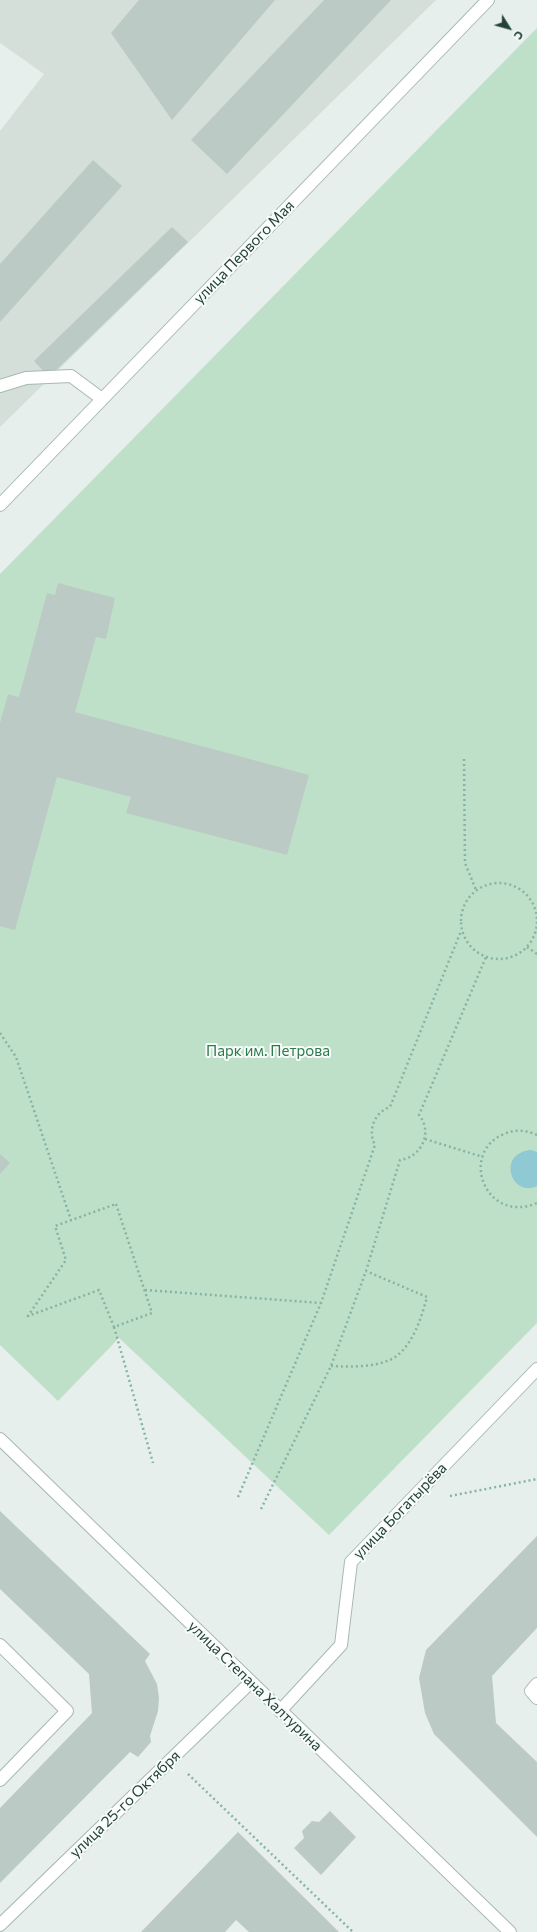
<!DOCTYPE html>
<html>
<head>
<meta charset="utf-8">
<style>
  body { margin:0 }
  #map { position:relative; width:537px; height:1932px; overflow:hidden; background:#e6efeb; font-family:Commissioner,sans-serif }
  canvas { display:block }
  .north { position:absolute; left:489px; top:8px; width:40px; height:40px; -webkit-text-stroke:3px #f7fbf9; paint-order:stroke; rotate:127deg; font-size:11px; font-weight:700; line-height:16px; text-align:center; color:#24423a }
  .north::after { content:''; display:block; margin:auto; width:14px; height:18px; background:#24423a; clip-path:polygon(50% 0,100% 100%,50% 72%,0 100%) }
</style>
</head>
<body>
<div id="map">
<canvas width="537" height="1932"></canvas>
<div class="north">С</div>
</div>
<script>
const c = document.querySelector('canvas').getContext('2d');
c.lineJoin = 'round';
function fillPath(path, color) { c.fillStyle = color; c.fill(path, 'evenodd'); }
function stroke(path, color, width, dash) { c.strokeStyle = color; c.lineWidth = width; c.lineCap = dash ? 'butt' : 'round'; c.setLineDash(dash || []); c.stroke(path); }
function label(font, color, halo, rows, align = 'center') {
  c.font = font + ' Commissioner,sans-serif'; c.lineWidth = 4; c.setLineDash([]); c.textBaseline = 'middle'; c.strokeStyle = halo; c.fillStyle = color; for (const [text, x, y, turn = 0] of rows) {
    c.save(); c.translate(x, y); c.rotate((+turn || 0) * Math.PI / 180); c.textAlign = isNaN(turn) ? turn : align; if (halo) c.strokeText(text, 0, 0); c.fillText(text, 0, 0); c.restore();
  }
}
fillPath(new Path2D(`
  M0,0h436l-436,427v-296l44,-57 -44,-31z`), '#d4dfda');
fillPath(new Path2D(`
  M537,28v1295l-208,212 -210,-197 -61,63 -58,-56v-771z`), '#bfe0c8');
fillPath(new Path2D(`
  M531,1150l6,2v34c-26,12 -41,-33 -6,-36z`), '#8ec9d4');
fillPath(new Path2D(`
  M139,0h136l-103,120 -61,-87z
  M324,0h67l-164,174 -36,-34z
  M93,160l29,26 -122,136v-58z
  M172,227l16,15 -139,135 -15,-16z
  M58,583l57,15 -9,41 -10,-2 -21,75 234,63 -22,80 -161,-42 5,-16 -74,-20 -42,153 -15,-4v-203l8,-29 11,3 28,-104 8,2z
  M0,1154l10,9 -10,11z
  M0,1511l150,143 -5,7 12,23 2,14 -1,13 -8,25 1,6 -13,15 -8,-5 -130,131v-75l92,-95 -3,-39 -89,-85z
  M537,1536v92l-45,48 4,47 41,39v75l-103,-103 -9,-21 -6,-35 7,-28z
  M330,1811l26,26 -35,38 -27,-27 10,-10 -2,-7 10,-10 7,1z
  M238,1832l101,100h-90l-13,-12 -11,12h-84z`), '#bbcac4');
const service = new Path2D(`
  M0,386l26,-8 45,-2 31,23
  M0,1645l67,66 -67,69
  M537,1684l-6,7 6,7`);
const minor = new Path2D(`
  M0,505l488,-505
  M280,1711l61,-66 10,-83 186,-193`);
const tertiary = new Path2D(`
  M0,1439l510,493
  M0,1925l251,-243`);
stroke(service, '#a8b8b2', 14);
stroke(minor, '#a8b8b2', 14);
stroke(tertiary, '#a8b8b2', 14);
stroke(new Path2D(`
  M464,759l1,104 11,27
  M461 921a38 38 0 1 1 76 0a38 38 0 1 1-76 0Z
  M527,947l10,7
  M0,1033l16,24 55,163
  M537,1135c-11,-5 -22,-6 -33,-1 -46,19 -18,91 33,69
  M425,1139l58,18
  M116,1204l36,109 -38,14 -15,-37 -71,26 38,-56 -11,-34z
  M145,1290l176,13
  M114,1327l39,136
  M331,1366c19,1 53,2 68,-12 15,-13 23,-38 28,-57l-61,-26
  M450,1496l87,-17
  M238,1497l83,-194 54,-158c-8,-15 0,-33 15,-38l71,-176
  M261,1509l70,-143 35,-95 34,-111c22,-3 33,-28 19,-45l67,-158
  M188,1774l165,158`), '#86b3a5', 2.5, [2, 3]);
stroke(service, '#fff', 12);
stroke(minor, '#fff', 12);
stroke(tertiary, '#fff', 12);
label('15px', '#24423a', '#f7fbf9', [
  ["улица Первого Мая",244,252,-46],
  ["улица Богатырёва",400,1511,-46],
  ["улица Степана Халтурина",255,1686,44],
  ["улица 25-го Октября",125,1804,-44]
]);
label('15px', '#2d7a4b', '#f7fbf9', [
  ["Парк им. Петрова",268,1051]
]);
</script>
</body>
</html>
